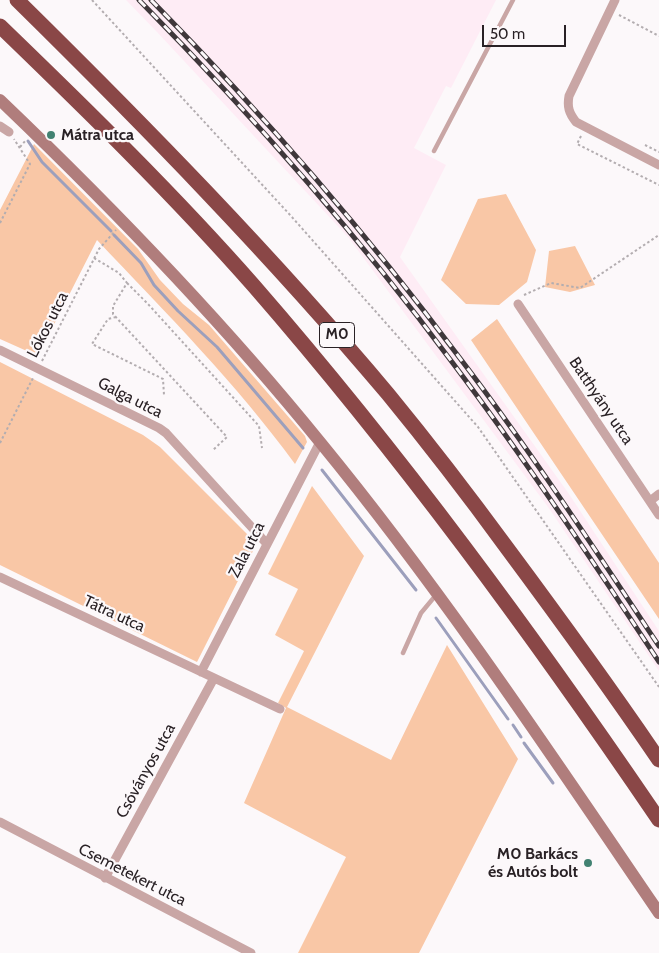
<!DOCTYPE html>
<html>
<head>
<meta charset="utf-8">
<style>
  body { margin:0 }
  #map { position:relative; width:659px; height:953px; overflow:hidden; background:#fcf8fa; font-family:Cabin,sans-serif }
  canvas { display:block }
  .scale { position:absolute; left:482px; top:25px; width:84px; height:22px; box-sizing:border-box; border:2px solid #292125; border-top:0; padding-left:6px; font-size:15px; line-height:18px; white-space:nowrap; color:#292125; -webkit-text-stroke:4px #fcf8fa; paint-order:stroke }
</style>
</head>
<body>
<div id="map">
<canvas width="659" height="953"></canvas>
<div class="scale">50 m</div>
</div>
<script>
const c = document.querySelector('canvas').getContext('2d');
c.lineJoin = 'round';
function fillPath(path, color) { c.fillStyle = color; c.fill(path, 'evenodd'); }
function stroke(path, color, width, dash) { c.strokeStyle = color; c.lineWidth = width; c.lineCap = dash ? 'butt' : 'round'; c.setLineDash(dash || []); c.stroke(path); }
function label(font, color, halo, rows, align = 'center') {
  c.font = font + ' Cabin,sans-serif'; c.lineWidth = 4.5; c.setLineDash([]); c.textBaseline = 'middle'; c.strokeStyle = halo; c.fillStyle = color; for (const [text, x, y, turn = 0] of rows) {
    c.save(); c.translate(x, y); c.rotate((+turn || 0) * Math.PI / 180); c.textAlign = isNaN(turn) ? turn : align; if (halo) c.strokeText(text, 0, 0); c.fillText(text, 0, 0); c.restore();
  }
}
fillPath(new Path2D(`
  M126,0h370l-45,88 -5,-2 -32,62 32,17 -46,92 169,237 90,137v40l-111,-164 -200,-270 -191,-205z`), '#feecf5');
fillPath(new Path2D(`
  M34,144l104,105 22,31 23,24 26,21 96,111 2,6 -12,22c-58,-80 -129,-151 -198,-224l-59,116 -38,-17v-129z
  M506,194l30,56 -9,32 -28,23 -33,-1 -25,-24 37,-81z
  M575,246l20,39 -25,7 -25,-5 4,-36z
  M497,319l162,244v56l-188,-279z
  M0,362l143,73 17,12 90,90 4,8 -1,6 -56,111 -197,-97z
  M312,486l52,70 -77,151 104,53 56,-115 71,114 -99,194h-121l48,-96 -102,-54 42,-95 -8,-5 26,-52 -29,-16 23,-46 -30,-15z`), '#f9c7a6');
stroke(new Path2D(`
  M28,141l14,21 69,69
  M114,235l27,28 13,22 24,26 39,36 86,101
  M322,470l94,120
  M436,618l72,101
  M513,725l8,12
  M524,743l29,40`), '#9c9fbc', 3);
stroke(new Path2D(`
  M92,0l199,216 187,211 181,260
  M619,15l40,21
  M581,136l-4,8 82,41
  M645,145l14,7
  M20,147l6,-7
  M0,223l30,-59 -16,-25
  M94,258l25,15 8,10 -14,23v8l114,123 -14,13
  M127,283l21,21 111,122 3,22
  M524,295l27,-12 29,5 79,-53
  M116,317l-8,2 -16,25 71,35 1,16
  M42,361l57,-112 17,-19
  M0,443l33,-65`), '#b3adb0', 2, [2.5, 2.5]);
stroke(new Path2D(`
  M434,151l79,-151
  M403,653l18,-40 15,-18`), '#c9a6a5', 4.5);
stroke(new Path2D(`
  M615,0l-46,96c-2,11 0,17 7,26l83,43
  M0,126l9,6
  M518,304l141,211
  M0,350l159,78 7,5 101,111
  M650,501l9,-7
  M0,577l280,132
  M201,672l119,-230
  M0,822l251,131
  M105,878l109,-200`), '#c9a6a5', 9);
stroke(new Path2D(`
  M0,100c113,108 222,221 320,342 123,150 230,311 339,471`), '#b07d7c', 12);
stroke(new Path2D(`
  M17,0c129,127 254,255 371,394 41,50 81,102 119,154 52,70 103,140 152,212
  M0,26c87,84 174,169 254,260 147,169 279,349 405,534`), '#8a4747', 15);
const rail = new Path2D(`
  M139,0c112,114 218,234 313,362 73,97 140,198 207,300
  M151,0c110,112 214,231 308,357 71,93 135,191 200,289`);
stroke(rail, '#3f383b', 5);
stroke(rail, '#fcf8fa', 3, [9]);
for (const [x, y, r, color] of [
  [51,135,5,"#428272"],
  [588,863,5,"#428272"]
]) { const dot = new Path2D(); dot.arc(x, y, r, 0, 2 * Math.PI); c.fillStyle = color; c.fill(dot); stroke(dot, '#fcf8fa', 2); }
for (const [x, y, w] of [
  [337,335,35]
]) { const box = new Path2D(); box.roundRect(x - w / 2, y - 12.5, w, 25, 4); c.fillStyle = '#fcf8fa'; c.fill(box); stroke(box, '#292125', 1); }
label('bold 15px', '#292125', null, [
  ["M0",337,335]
]);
label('bold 16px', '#292125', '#fcf8fa', [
  ["Mátra utca",61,135],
  ["M0 Barkács",578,854,"right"],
  ["és Autós bolt",578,872,"right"]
], 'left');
label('16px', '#292125', '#fcf8fa', [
  ["Lókos utca",48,325,-63],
  ["Galga utca",130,398,27],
  ["Batthyány utca",601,401,56],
  ["Zala utca",247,550,-63],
  ["Tátra utca",114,614,25],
  ["Csóványos utca",146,771,-61],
  ["Csemetekert utca",132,875,27]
]);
</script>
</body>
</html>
